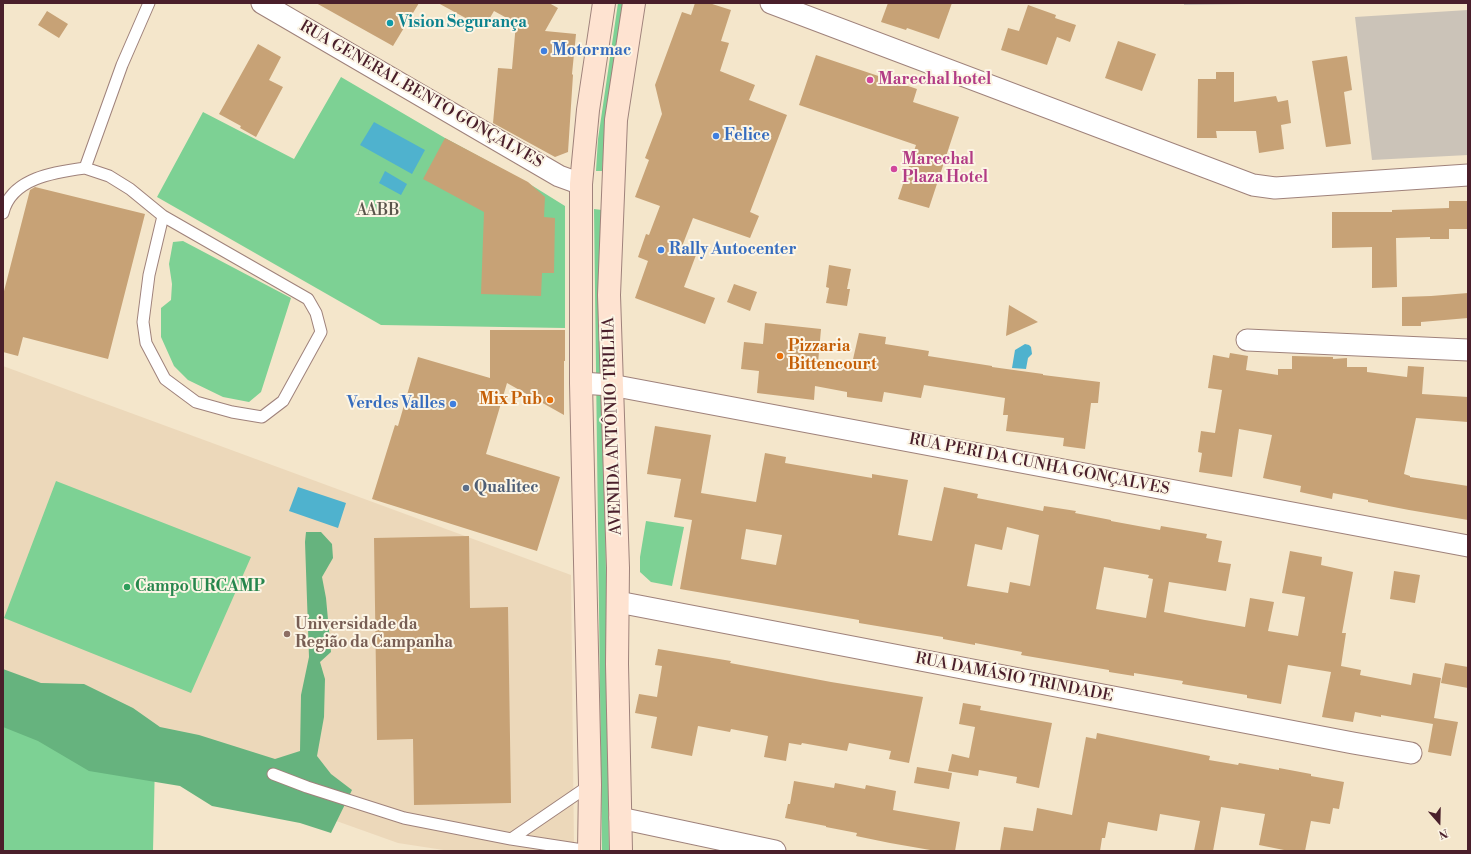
<!DOCTYPE html>
<html>
<head>
<meta charset="utf-8">
<style>
  body { margin:0 }
  #map { position:relative; width:1471px; height:854px; overflow:hidden; background:#f4e6cb; font-family:"Libre Bodoni",serif }
  canvas { display:block }
  .frame { position:absolute; inset:0; border:4px solid #4a1f2b; pointer-events:none }
  .north { position:absolute; left:1419px; top:802px; width:40px; height:40px; -webkit-text-stroke:3px #fcf5e5; paint-order:stroke; rotate:160deg; font-size:11px; font-weight:700; line-height:16px; text-align:center; color:#4a1f2b }
  .north::after { content:''; display:block; margin:auto; width:14px; height:18px; background:#4a1f2b; clip-path:polygon(50% 0,100% 100%,50% 72%,0 100%) }
</style>
</head>
<body>
<div id="map">
<canvas width="1471" height="854"></canvas>
<div class="frame"></div>
<div class="north">N</div>
</div>
<script>
const c = document.querySelector('canvas').getContext('2d');
c.lineJoin = 'round';
function fillPath(path, color) { c.fillStyle = color; c.fill(path, 'evenodd'); }
function stroke(path, color, width, dash) { c.strokeStyle = color; c.lineWidth = width; c.lineCap = dash ? 'butt' : 'round'; c.setLineDash(dash || []); c.stroke(path); }
function label(font, color, halo, rows, align = 'center') {
  c.font = font + ' "Libre Bodoni",serif'; c.lineWidth = 4; c.setLineDash([]); c.textBaseline = 'middle'; c.strokeStyle = halo; c.fillStyle = color; for (const [text, x, y, turn = 0] of rows) {
    c.save(); c.translate(x, y); c.rotate((+turn || 0) * Math.PI / 180); c.textAlign = isNaN(turn) ? turn : align; if (halo) c.strokeText(text, 0, 0); c.fillText(text, 0, 0); c.restore();
  }
}
fillPath(new Path2D(`
  M3,366l568,209 3,276h-124l-52,-8 -235,-84 -160,-66z`), '#ecd8ba');
fillPath(new Path2D(`
  M1184,3h126l-126,2z
  M1468,10v145l-96,5 -17,-143z`), '#cbc3b8');
fillPath(new Path2D(`
  M618,3h6l-19,136 -3,32h-6l2,-32z
  M341,77l104,61 83,45 37,23v122l-184,-3 -224,-128 46,-85 91,47z
  M594,209l8,1 7,641h-7z
  M183,241l108,57 -30,94 -12,10 -26,-5 -35,-17 -14,-14 -13,-29v-29l10,-8 1,-16 -3,-20 4,-22z
  M56,481l195,76 -60,136 -187,-75z
  M646,521l38,6 -12,59 -21,-4 -11,-10v-15z
  M3,706l152,55 -2,90h-150z`), '#7dd194');
fillPath(new Path2D(`
  M306,532h15l11,12 1,14 -11,19 4,21 5,54 -11,10 5,17 -1,38 -7,39 14,18 21,16 -21,43 -31,-10 -88,-17 -32,-20 -91,-15 -51,-30 -35,-14v-58l38,14 43,1 49,24 27,19 39,8 76,24 25,-8 1,-56 8,-38 -4,-115z`), '#66b37e');
fillPath(new Path2D(`
  M374,122l51,28 -13,24 -52,-29z
  M385,171l22,13 -6,11 -22,-12z
  M1025,344l4,1 2,2 1,7 -4,4 -2,11 -14,-1 3,-18z
  M298,487l48,16 -8,25 -49,-17z`), '#4fb2ce');
fillPath(new Path2D(`
  M316,3h103l-26,43z
  M438,3h111l9,5 -13,23 31,3 -4,40 1,1 -5,77 -13,5 -62,-34 5,-55 14,1 4,-46 -22,-12 -10,17z
  M695,3h14l22,7 -10,31 8,2 -9,28 35,14 -6,15 38,15 -37,97 9,4 -9,22 -57,-20 -12,31 15,6 -12,32 31,11 -10,26 -70,-26 13,-37 -10,-4 8,-23 3,1 11,-29 -25,-9 14,-37 -4,-2 17,-44 -7,-29 27,-73 9,3z
  M888,3h64l-13,36 -32,-11 -1,2 -25,-8z
  M1028,5l28,10 -1,3 21,7 -6,17 -13,-5 -10,28 -46,-15 7,-22 11,3z
  M47,11l21,13 -9,14 -21,-13z
  M1118,41l38,13 -14,37 -37,-13z
  M258,44l23,13 -12,23 14,7 -27,50 -16,-9 1,-2 -22,-12z
  M816,55l101,34 -4,13 46,15 -30,91 -31,-9 18,-54 -117,-40z
  M1347,56l5,34 -8,2 7,52 -25,3 -14,-86z
  M1216,72h18v30l42,-6 2,6 10,-2 3,23 -10,2 3,24 -25,4 -3,-22h-40l1,7h-20l1,-59h18z
  M445,138l83,44 17,15 -1,20 11,1 -1,55h-12l-1,23 -60,-2 3,-82 -61,-33z
  M35,187l110,27 -37,145 -85,-22 -5,19 -15,-4v-57l27,-105z
  M1449,201h19v28h-19v10h-19v-2l-34,1 1,49 -25,1v-41l-40,1v-36h60v-2l57,-2z
  M829,265l22,4 -4,20h3l-3,17 -21,-3 3,-15 -3,-1z
  M734,284l23,8 -7,19 -23,-9z
  M1468,293v25l-47,4v4h-19v-29l29,-1z
  M1009,305l29,17 -32,14z
  M765,323l56,6 -3,34 33,5 8,-35 27,4 -1,7 44,7 -1,5 64,10v1l51,7v1l57,7 -2,21h-7l-6,46 -22,-3 1,-8 -58,-7 2,-16h-5l2,-17 -81,-13 -3,13 -37,-6 -2,10 -35,-5v-5l-32,-6 -1,14 -57,-7 2,-22 -18,-2 3,-27 19,2z
  M490,330h75v31h-1v54l-57,-32 -21,71 74,23 -23,74 -165,-52 23,-74 3,1 20,-69 72,21z
  M1230,353l18,3 -2,14 32,5v-6h14v-13l41,1v2l14,-1v9h20v5l40,5 1,-11 16,1 -2,27 46,3v25l-52,-4 -12,56 6,2v1l58,9v34l-59,-10 -41,-8v-2l-35,-7 -1,6 -32,-7 1,-6 -38,-8 9,-43 -33,-6 -7,48 -33,-5 3,-19 -4,-1 3,-21 14,2 7,-43 -14,-2 5,-33 16,3z
  M655,426l56,9 -10,58 55,9 9,-49 21,4 -1,6 87,15v-4l36,6 -10,55 34,6 12,-54 34,7 -1,4 66,13 1,-5 32,5 -1,2 36,7v1l49,9 1,-4 46,8 -1,4 16,3 -4,21 13,2 -5,27 -57,-9 -5,30 41,8 40,7 5,-29 24,4 -6,29 30,5 7,-39 -23,-4 8,-42 32,6 -1,8 32,7 -11,61h4l-5,33 20,4 -1,5 51,10 2,-12 28,5 -7,40 24,4 -7,34 -23,-4 5,-28 -52,-9v2l-26,-5 -2,10 -31,-5 9,-45 -43,-7 -7,39 -34,-6v-3l-65,-11 1,-3 -49,-8v3l-25,-4v-2l-88,-15 1,-3 -47,-9v2l-32,-6v-2l-84,-14v-3l-179,-31 12,-69 -18,-3 7,-38 -34,-5zM1007,527l32,8 -9,51 -20,-4 -2,11 -41,-7 8,-42 27,6zM746,529l36,6 -6,30 -35,-6zM1104,567l45,8 -1,3 5,1 -7,39 -50,-9z
  M469,536l1,72 38,-1 3,196 -97,2 -1,-66 -36,1 -3,-202z
  M1394,571l26,4 -5,28 -25,-4z
  M658,649l73,12 -1,2 101,19 92,15 -14,66 -20,-4 2,-8 -42,-8 -2,8 -45,-8 -1,2 -12,-2 -3,18 -22,-4 4,-21 -37,-7 -1,3 -32,-6 -6,30 -41,-8 6,-31 -22,-4 4,-19 18,3 5,-31 -7,-1z
  M1445,663l23,4v21l-27,-5z
  M963,703l18,3 -1,4 72,13 -13,65 -23,-5 1,-6 -38,-7 -1,6 -30,-5 4,-17 17,4 6,-31 -16,-3z
  M1097,733l113,23 -1,4 29,5 1,-2 40,7v-2l32,6v2l33,6 -5,27 -6,-1 -3,16 -19,-3 -6,30h-16l-30,-6 6,-31 -44,-7 -8,44h-19l6,-30 -40,-7 -3,17 -49,-9 -3,16h-3l-2,13h-100l4,-24 29,4 4,-23 35,7 14,-78 10,2z
  M917,767l35,6 -3,16 -35,-6z
  M794,781l40,7 1,-5 30,6 1,-4 30,6 -3,19 67,12 -5,29h-19l-46,-8 -34,-7 1,-3 -31,-6v-1l-41,-8 3,-14h2z`), '#c7a276');
const lane = new Path2D(`
  M85,168l24,8 21,13 33,27 145,83 8,14 5,19 -38,69 -21,16 -30,-5 -36,-10 -31,-23 -19,-36 -3,-21 6,-47 14,-59
  M3,213c8,-35 52,-41 82,-45l37,-103 27,-62
  M273,774l34,13 97,31 107,21 78,12
  M511,839l79,-54`);
const street = new Path2D(`
  M262,3l297,173 22,8
  M771,3l482,182 22,3 193,-13
  M1247,340l221,10
  M581,383l30,2 857,161
  M618,602l735,141 58,10
  M620,818l155,33`);
const secondary = new Path2D(`
  M589,851l1,-66 -9,-402v-199l7,-74 16,-107
  M621,851l-4,-187 1,-96 -9,-273 7,-175 18,-117`);
stroke(lane, '#9f827b', 13);
stroke(street, '#9f827b', 23);
stroke(secondary, '#9f827b', 24);
stroke(lane, '#fff', 11);
stroke(street, '#fff', 21);
stroke(secondary, '#fee3d1', 22);
for (const [x, y, r, color] of [
  [390,23,4,"#0f9aa8"],
  [544,51,4,"#3f7fe0"],
  [870,80,4,"#d1479c"],
  [716,136,4,"#3f7fe0"],
  [894,169,4,"#d1479c"],
  [661,250,4,"#3f7fe0"],
  [780,356,4,"#e8710a"],
  [550,400,4,"#e8710a"],
  [453,404,4,"#3f7fe0"],
  [466,488,4,"#5c6f8a"],
  [127,587,4,"#2e9e5b"],
  [287,634,4,"#8d6e63"]
]) { const dot = new Path2D(); dot.arc(x, y, r, 0, 2 * Math.PI); c.fillStyle = color; c.fill(dot); stroke(dot, '#fcf5e5', 1.5); }
label('bold 16px', '#0d838f', '#fcf5e5', [
  ["Vision Segurança",398,23]
], 'left');
label('bold 16px', '#366cbe', '#fcf5e5', [
  ["Motormac",552,51],
  ["Felice",724,136],
  ["Rally Autocenter",669,250],
  ["Verdes Valles",445,404,"right"]
], 'left');
label('bold 16px', '#b23c85', '#fcf5e5', [
  ["Marechal hotel",878,80],
  ["Marechal",902,160],
  ["Plaza Hotel",902,178]
], 'left');
label('16px', '#4a1f2b', '#fcf5e5', [
  ["RUA GENERAL BENTO GONÇALVES",421,95,30],
  ["AVENIDA ANTÔNIO TRILHA",613,426,-92],
  ["RUA PERI DA CUNHA GONÇALVES",1039,465,11],
  ["RUA DAMÁSIO TRINDADE",1014,678,11]
]);
label('16px', '#59544a', '#fcf5e5', [
  ["AABB",378,211]
]);
label('bold 16px', '#c56008', '#fcf5e5', [
  ["Pizzaria",788,347],
  ["Bittencourt",788,365],
  ["Mix Pub",542,400,"right"]
], 'left');
label('bold 16px', '#4e5e75', '#fcf5e5', [
  ["Qualitec",474,488]
], 'left');
label('bold 16px', '#27864d', '#fcf5e5', [
  ["Campo URCAMP",135,587]
], 'left');
label('bold 16px', '#785e54', '#fcf5e5', [
  ["Universidade da",295,625],
  ["Região da Campanha",295,643]
], 'left');
</script>
</body>
</html>
